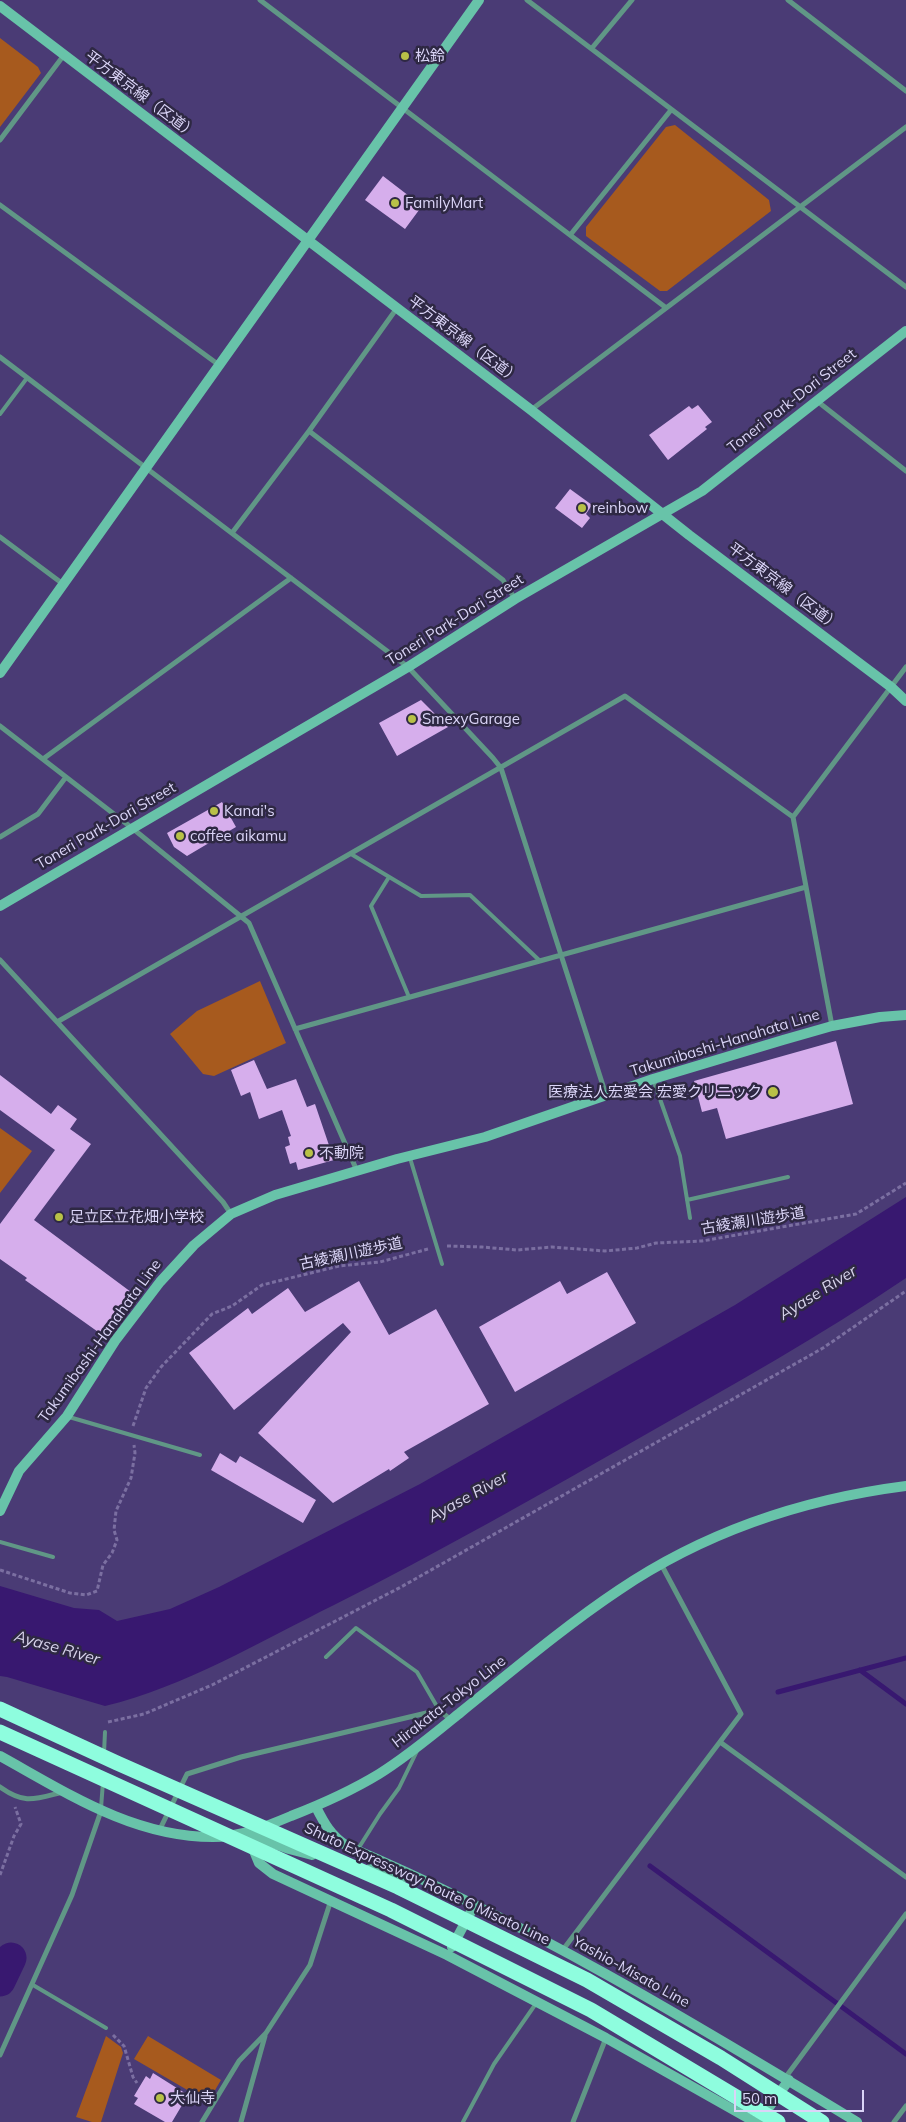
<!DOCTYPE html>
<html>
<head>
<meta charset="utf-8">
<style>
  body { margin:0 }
  #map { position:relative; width:906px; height:2122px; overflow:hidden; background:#4a3b75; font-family:Mulish,sans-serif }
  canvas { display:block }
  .scale { position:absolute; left:734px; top:2090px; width:130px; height:22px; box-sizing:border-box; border:2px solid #dad4f7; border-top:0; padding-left:6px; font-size:15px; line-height:18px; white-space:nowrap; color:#dad4f7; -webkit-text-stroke:4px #2e2843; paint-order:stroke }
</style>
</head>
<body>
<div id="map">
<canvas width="906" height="2122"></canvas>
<div class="scale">50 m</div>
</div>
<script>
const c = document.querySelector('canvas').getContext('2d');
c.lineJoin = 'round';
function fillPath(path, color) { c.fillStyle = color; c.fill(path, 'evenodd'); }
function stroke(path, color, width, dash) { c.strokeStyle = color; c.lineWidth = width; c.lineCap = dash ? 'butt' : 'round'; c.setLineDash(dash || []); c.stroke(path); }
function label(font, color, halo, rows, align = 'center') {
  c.font = font + ' Mulish,"Noto Sans JP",sans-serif'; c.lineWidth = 5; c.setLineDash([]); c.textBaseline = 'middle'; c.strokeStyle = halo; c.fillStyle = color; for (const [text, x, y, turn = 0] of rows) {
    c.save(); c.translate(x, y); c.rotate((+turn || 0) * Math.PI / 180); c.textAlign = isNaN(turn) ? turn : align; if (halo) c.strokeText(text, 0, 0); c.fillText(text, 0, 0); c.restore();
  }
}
fillPath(new Path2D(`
  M0,38l38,29 3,6 -41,54z
  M675,125l94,75 2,11 -104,80h-7l-74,-55v-9l80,-100z
  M260,981l26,62 -72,33 -11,-2 -33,-40 27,-23z
  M0,1128l32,23 -32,42z
  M106,2036l15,11 2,6 -22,69h-9l-16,-5z
  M148,2036l73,44 -13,22 -74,-43z`), '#a75a1e');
fillPath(new Path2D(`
  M906,1197v81c-85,58 -174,107 -263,158 -102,58 -204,116 -309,169 -73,36 -150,82 -229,101l-98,-29 -7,-1v-90l74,22 25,2 18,11 53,-12 49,-22 201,-103 315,-179z`), '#381870');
stroke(new Path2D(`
  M860,1670l46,34
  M778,1692l128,-34
  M650,1866l256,188`), '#381870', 5);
stroke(new Path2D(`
  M0,1981l11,-23`), '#381870', 31);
fillPath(new Path2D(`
  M383,176l39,30 -17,23 -40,-29z
  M698,405l14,17 -7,5 2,2 -39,31 -19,-25 40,-29 3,3z
  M570,489l22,16 -6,9 4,4 -8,10 -27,-20z
  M421,700l27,27 -51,29 -18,-33z
  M222,802l14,25 -49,29 -13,-9 -7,-14z
  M836,1041l17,63 -127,35 -9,-31 -15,4 -8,-31z
  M254,1060l13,29 29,-10 11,28 8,-3 19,56 -36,10 -2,-8 -6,2 -5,-17 5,-2 -2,-8 3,-1 -9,-26 -23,9 -9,-27 -9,4 -10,-26z
  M0,1075l51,39 7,-9 19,14 -7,10 21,15 -57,76 97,72 -30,42 -76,-54 2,-2 -27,-19v-35l55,-74 -55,-40z
  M607,1272l29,51 -121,69 -36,-65 81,-46 7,13z
  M359,1281l30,54 47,-26 53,95 -85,48 5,6 -19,13 -1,-2 -56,34 -75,-70 93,-101 -8,-9 -109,87 -45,-57 59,-45 4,6 36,-26 17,24z
  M220,1453l16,10 4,-7 76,44 -13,23 -92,-53z
  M153,2073l35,22 -16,27h-7l-31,-18 4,-6 -4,-2 12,-20 4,3z`), '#d6aeec');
stroke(new Path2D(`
  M447,1246l35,1 35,3 35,-3 53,4 32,-3 19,-5 46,-2 154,-27 50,-31
  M133,1426l13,-38 15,-21 51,-53 20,-8 30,-21 77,-19 41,-4 48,-13
  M0,1570l70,23 16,2 11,-4 6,-26 9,-12 5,-13 -3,-10 2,-19 15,-33 4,-25 -1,-8
  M108,1722l36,-8 68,-29 189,-98 422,-239 83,-57
  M0,1875l14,-39 7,-12 -6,-17
  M113,2035l11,11 9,31 4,6`), '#7b6fa1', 3, [4, 2.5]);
stroke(new Path2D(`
  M0,414l27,-36
  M351,854l70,42 49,-1 69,65
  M389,877l-18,29 38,91
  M653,1079l27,77 10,62
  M410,1158l32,106
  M687,1200l101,-23
  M69,1417l131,38
  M0,1542l53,15
  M326,1657l30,-29 61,44 22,38
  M104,1753l1,-21
  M101,1808l2,-26
  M358,1849l22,-35 19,-26 18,-37
  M33,1985l73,43
  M463,2122l31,-58 43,-62`), '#609786', 4);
stroke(new Path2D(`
  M260,0l405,307
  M527,0l379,287
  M788,0l118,91
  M592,48l40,-48
  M0,140l64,-85
  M0,205l219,160
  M571,234l100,-124
  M0,357l387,294 21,16 85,91 8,10 105,327
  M817,401l89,70
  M531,410l375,-283
  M309,431l194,149 12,19
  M232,533l77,-102 88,-123
  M0,537l63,47
  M0,726l132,102 117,95 108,248
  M43,759l248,-181
  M793,817l113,-150
  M0,837l38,-23 28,-37
  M0,960l223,242 8,12
  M57,1022l568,-326 168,121 39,209
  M295,1029l511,-142
  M720,1742l186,135
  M0,1787c25,18 35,12 63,5
  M159,1831l28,-57 54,-17 198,-47 12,10
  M562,1951l179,-237 -80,-150
  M0,2055l72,-160 29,-84
  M785,2078l121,-164
  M202,2122l37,-61 27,-28 44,-68 21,-65
  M241,2122l24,-86
  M573,2122l33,-84
  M894,2122l12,-16`), '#609786', 5);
stroke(new Path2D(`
  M0,6l531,404 158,125 202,152 15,14
  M0,673l479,-673
  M0,906l408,-239 107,-68 187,-108 204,-160
  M0,1511l19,-40 48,-55 48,-75 45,-59 34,-37 37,-31 44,-19 122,-36 88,-22 168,-58 130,-39 49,-14 48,-9 26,-2
  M0,1756c67,37 133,81 213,81 28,0 52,-10 78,-21 31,-12 60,-25 88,-42 29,-18 55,-40 82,-62 51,-41 104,-86 158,-122 86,-58 185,-91 287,-104
  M316,1807c8,16 15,29 31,39 178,75 345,176 510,276
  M247,1834l42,15 23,6
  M252,1846l7,17 14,11 174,81 159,83 149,84
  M370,1869l35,8
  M452,1947l22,-41
  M761,2118l28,-38`), '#68c3a9', 10);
stroke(new Path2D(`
  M0,1709l117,54 281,124 189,93 134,78 101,64
  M0,1732l391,178 200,100 187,112`), '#8efdde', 15);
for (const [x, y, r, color] of [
  [405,56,5,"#b8c147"],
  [395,203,5,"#b8c147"],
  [582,508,5,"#b8c147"],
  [412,719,5,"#b8c147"],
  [214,811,5,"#b8c147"],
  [180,836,5,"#b8c147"],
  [773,1092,6,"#b8c147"],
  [309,1153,5,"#b8c147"],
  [59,1217,5,"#b8c147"],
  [160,2098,5,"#b8c147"]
]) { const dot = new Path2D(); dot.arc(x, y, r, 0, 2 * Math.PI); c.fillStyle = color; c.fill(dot); stroke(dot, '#2e2843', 2); }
label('15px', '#dad4f7', '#2e2843', [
  ["松鈴",415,56],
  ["FamilyMart",405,203],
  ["reinbow",592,508],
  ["SmexyGarage",422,719],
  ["Kanai's",224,811],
  ["coffee aikamu",190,836],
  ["医療法人宏愛会 宏愛クリニック",762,1092,"right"],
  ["不動院",319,1153],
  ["足立区立花畑小学校",69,1217],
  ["大仙寺",170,2098]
], 'left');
label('15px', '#dad4f7', '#2e2843', [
  ["平方東京線（区道）",141,95,37],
  ["平方東京線（区道）",464,340,37],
  ["Toneri Park-Dori Street",792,401,-38],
  ["平方東京線（区道）",784,587,37],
  ["Toneri Park-Dori Street",455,620,-32],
  ["Toneri Park-Dori Street",106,826,-30],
  ["Takumibashi-Hanahata Line",725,1043,-17],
  ["古綾瀬川遊歩道",753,1221,-9],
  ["古綾瀬川遊歩道",351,1254,-12],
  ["Takumibashi-Hanahata Line",100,1341,-54],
  ["Hirakata-Tokyo Line",449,1702,-38],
  ["Shuto Expressway Route 6 Misato Line",427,1884,25],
  ["Yashio-Misato Line",631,1972,29]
]);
label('italic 16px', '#d7d3eb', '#2e2843', [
  ["Ayase River",818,1293,-32],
  ["Ayase River",468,1497,-29],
  ["Ayase River",57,1648,16]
]);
</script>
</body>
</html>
